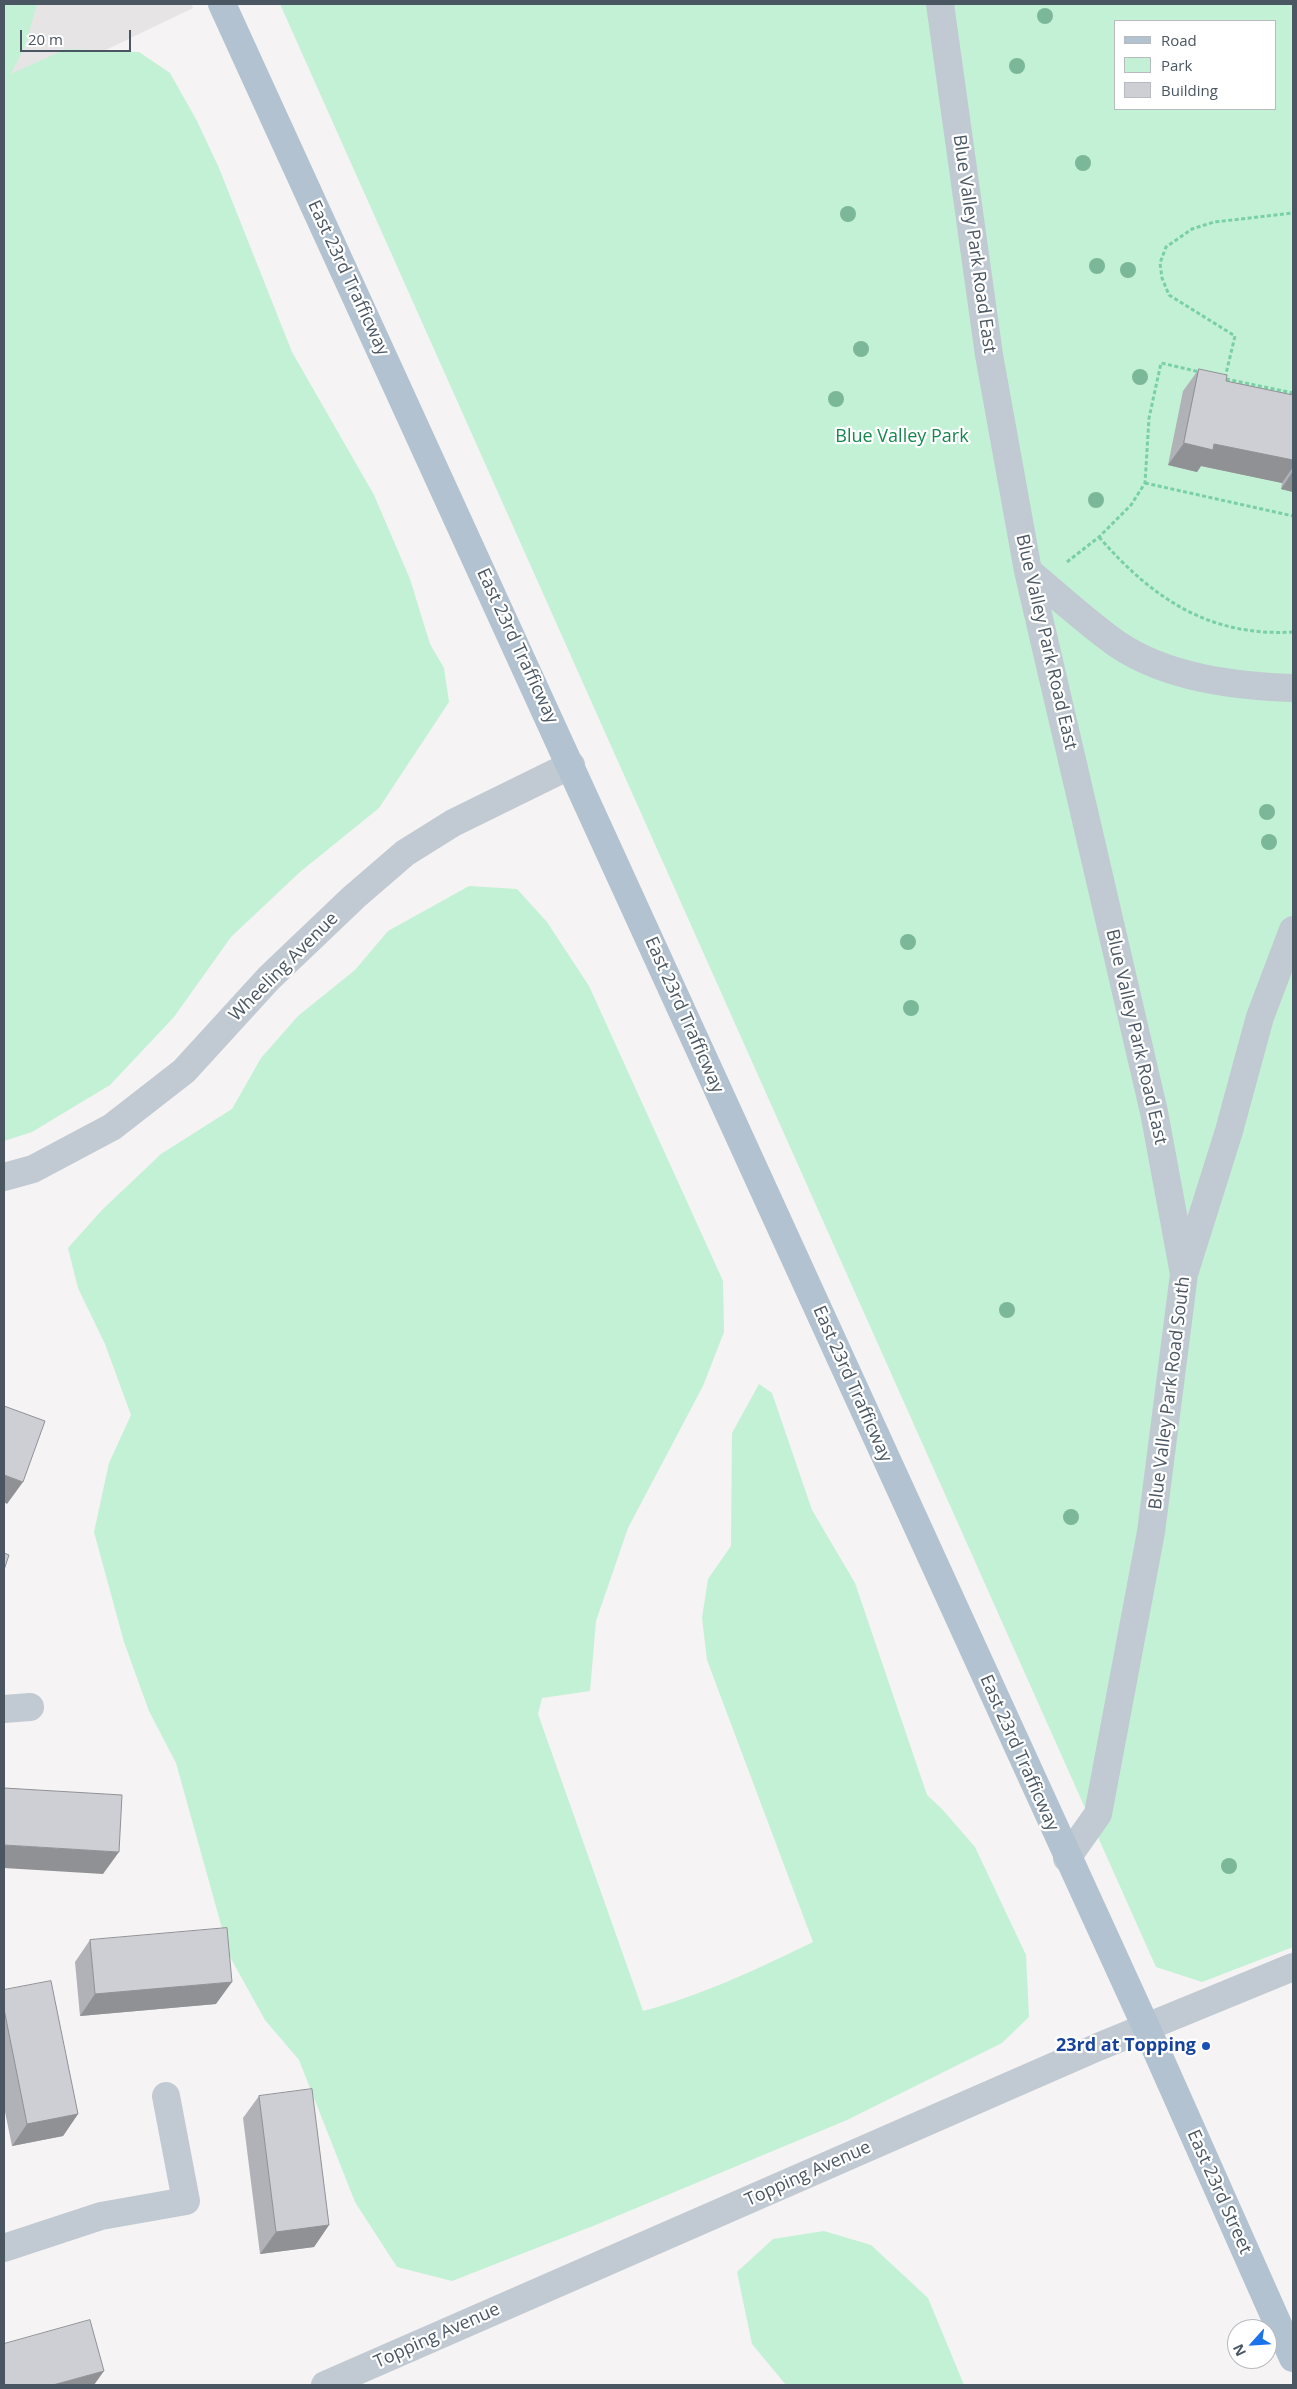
<!DOCTYPE html>
<html>
<head>
<meta charset="utf-8">
<style>
  body { margin:0 }
  #map { position:relative; width:1297px; height:2389px; overflow:hidden; background:#f5f3f3; font-family:"Open Sans",sans-serif }
  canvas { display:block }
  .frame { position:absolute; inset:0; border:5px solid #4a5661; pointer-events:none }
  .legend { position:absolute; left:1114px; top:20px; width:162px; height:90px; box-sizing:border-box; background:#fff; border:1px solid #b7bbc0; margin:0; padding:6px 9px; list-style:none; font-size:15px; color:#4a5661 }
  .legend li { display:flex; align-items:center; gap:10px; height:25px }
  .legend b { width:25px; border:1px solid #b7bbc0 }
  .north { position:absolute; left:1227px; top:2319px; width:50px; height:50px; box-sizing:border-box; background:#fff; border:1px solid #b7bbc0; border-radius:50%; rotate:244deg; font-size:14px; font-weight:700; line-height:20px; text-align:center; color:#4a5661 }
  .north::after { content:''; display:block; margin:auto; width:18px; height:22px; background:#1a73e8; clip-path:polygon(50% 0,100% 100%,50% 72%,0 100%) }
  .scale { position:absolute; left:20px; top:30px; width:111px; height:22px; box-sizing:border-box; border:2px solid #4a5661; border-top:0; padding-left:6px; font-size:15px; line-height:18px; white-space:nowrap; color:#4a5661; -webkit-text-stroke:4px #fff; paint-order:stroke }
</style>
</head>
<body>
<div id="map">
<canvas width="1297" height="2389"></canvas>
<div class="frame"></div>
<ul class="legend">
<li><b style="height:6px;background:#b3c2d1"></b>Road</li>
<li><b style="height:14px;background:#c3f1d5"></b>Park</li>
<li><b style="height:14px;background:#cdcfd5"></b>Building</li>
</ul>
<div class="north">N</div>
<div class="scale">20 m</div>
</div>
<script>
const c = document.querySelector('canvas').getContext('2d');
c.lineJoin = 'round';
function fillPath(path, color) { c.fillStyle = color; c.fill(path, 'evenodd'); }
function stroke(path, color, width, dash) { c.strokeStyle = color; c.lineWidth = width; c.lineCap = dash ? 'butt' : 'round'; c.setLineDash(dash || []); c.stroke(path); }
function label(font, color, halo, rows, align = 'center') {
  c.font = font + ' "Open Sans",sans-serif'; c.lineWidth = 4.5; c.setLineDash([]); c.textBaseline = 'middle'; c.strokeStyle = halo; c.fillStyle = color; for (const [text, x, y, turn = 0] of rows) {
    c.save(); c.translate(x, y); c.rotate((+turn || 0) * Math.PI / 180); c.textAlign = isNaN(turn) ? turn : align; if (halo) c.strokeText(text, 0, 0); c.fillText(text, 0, 0); c.restore();
  }
}
fillPath(new Path2D(`
  M4,4h187l2,4 -189,91z`), '#e6e4e5');
fillPath(new Path2D(`
  M4,4h33l-12,42 -14,28 55,-25 73,3 31,21 27,48 22,47 73,184 82,143 36,84 20,65 14,24 5,34 -70,106 -79,64 -69,65 -57,80 -64,68 -78,47 -28,9z
  M280,4h1013v1943l-91,35 -46,-15zM1116,21h160v88h-160z
  M469,886l48,3 30,33 42,64 134,295 1,51 -21,54 -75,142 -32,93 -6,70 -48,7 -4,16 105,297c55,-14 119,-44 170,-69l-106,-282 -5,-42 6,-39 23,-33 1,-113 27,-49 13,9 40,117 43,73 72,212 15,14 33,38 51,108 3,62 -27,26 -155,77 -249,104 -146,57 -55,-14 -42,-65 -56,-142 -34,-40 -35,-63 -54,-194 -27,-52 -25,-69 -30,-110 15,-69 22,-48 -26,-71 -27,-56 -10,-40 34,-38 59,-56 71,-45 29,-51 37,-42 57,-46 33,-39z
  M824,2231l47,14 57,53 36,87h-178l-34,-41 -15,-72 36,-33z`), '#c3f1d5');
stroke(new Path2D(`
  M1225,378l10,-42 -66,-41 -7,-17 -2,-15 6,-16 26,-18 22,-7 79,-9
  M1226,379l67,14
  M1145,483l148,33
  M1099,537c53,61 110,100 194,95
  M1067,562l32,-25 32,-32 14,-22 4,-65 12,-55 39,9`), '#7ad0a6', 3, [4, 2.5]);
stroke(new Path2D(`
  M940,4l49,351 39,216 126,541 30,162
  M1028,571c29,24 58,51 89,73 50,34 118,42 176,44
  M4,1177l29,-8 79,-42 72,-56 85,-93 85,-81 51,-44 48,-30 118,-58
  M4,1709l26,-2
  M1067,1858l31,-44 53,-282 33,-258 45,-143 31,-114 33,-87
  M4,2248l97,-32 85,-15 -20,-105
  M325,2385l773,-338 195,-80`), '#c1cad2', 28);
stroke(new Path2D(`
  M222,4l924,2023 147,331`), '#b3c2d1', 28);
c.fillStyle = '#7bb799';
for (const [x, y] of [
  [1045,16],
  [1017,66],
  [1083,163],
  [848,214],
  [1097,266],
  [1128,270],
  [861,349],
  [1140,377],
  [836,399],
  [1096,500],
  [1267,812],
  [1269,842],
  [908,942],
  [911,1008],
  [1007,1310],
  [1071,1517],
  [1229,1866]
]) { c.beginPath(); c.arc(x, y, 8, 0, 2 * Math.PI); c.fill(); }
fillPath(new Path2D(`
  M1199,369l27,12 67,14v97l-12,-3 1,-6 -81,-17 -4,6 -29,-7 15,-74z
  M90,1940l126,64 -136,12 -5,-54z
  M4,1990l74,124 -15,22 -51,10 -8,-39z
  M259,2096l70,129 -15,22 -54,7 -17,-136z`), '#b0b2b7');
fillPath(new Path2D(`
  M1184,443l30,1 79,16v7l-11,16 -81,-17 -4,6 -29,-7z
  M1293,471v21l-12,-3z
  M4,1475l19,7 -16,22 -3,-2z
  M4,1845l115,7 -16,22 -99,-6z
  M232,1982l-16,22 -136,12 15,-22z
  M78,2114l-15,22 -51,10 15,-22z
  M329,2225l-15,22 -54,7 16,-22z
  M104,2371l-10,14h-41z`), '#909195');
const building = new Path2D(`
  M1199,369l28,6 -1,6 67,14v65l-79,-16 -1,6 -29,-7z
  M4,1406l41,15 -22,61 -19,-7z
  M4,1553l5,2 -5,15z
  M4,1788l118,7 -3,57 -115,-7z
  M227,1928l5,54 -137,12 -5,-54z
  M51,1981l27,133 -51,10 -23,-115v-19z
  M312,2089l17,136 -53,7 -17,-136z
  M90,2320l14,51 -51,14h-49v-41z`);
fillPath(building, '#cdcfd5');
stroke(building, '#909195', 1);
for (const [x, y, r, color] of [
  [1206,2046,5,"#1a4fb4"]
]) { const dot = new Path2D(); dot.arc(x, y, r, 0, 2 * Math.PI); c.fillStyle = color; c.fill(dot); stroke(dot, '#fff', 2); }
label('18px', '#4a5661', '#fff', [
  ["Blue Valley Park Road East",974,244,82],
  ["East 23rd Trafficway",348,278,65],
  ["Blue Valley Park Road East",1046,642,77],
  ["East 23rd Trafficway",517,646,65],
  ["Wheeling Avenue",284,967,-45],
  ["East 23rd Trafficway",684,1015,66],
  ["Blue Valley Park Road East",1136,1037,77],
  ["East 23rd Trafficway",852,1384,66],
  ["Blue Valley Park Road South",1170,1393,-83],
  ["East 23rd Trafficway",1019,1753,66],
  ["Topping Avenue",808,2174,-24],
  ["East 23rd Street",1219,2192,66],
  ["Topping Avenue",437,2336,-24]
]);
label('18px', '#17864f', '#fff', [
  ["Blue Valley Park",902,437]
]);
label('bold 18px', '#164399', '#fff', [
  ["23rd at Topping",1196,2046]
], 'right');
</script>
</body>
</html>
